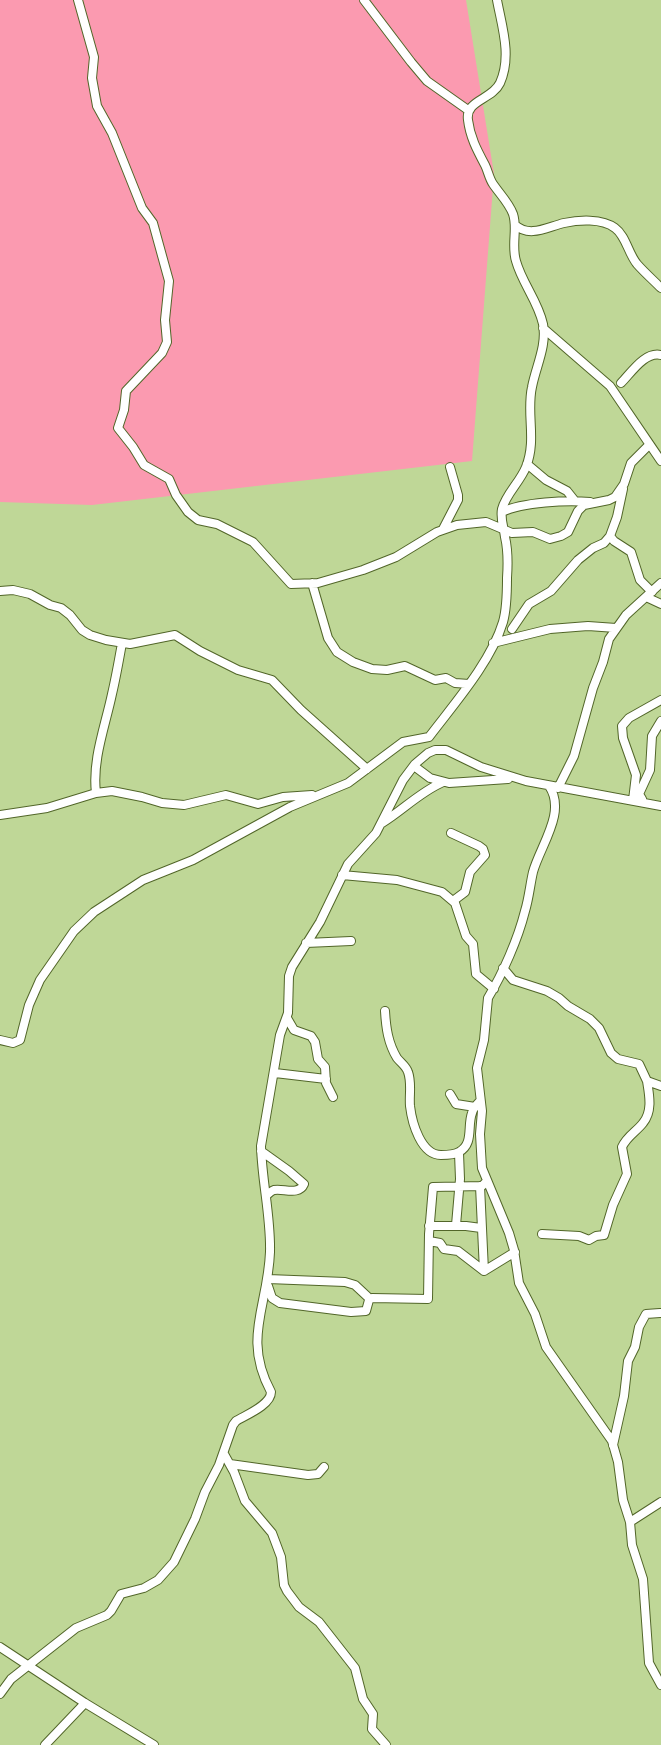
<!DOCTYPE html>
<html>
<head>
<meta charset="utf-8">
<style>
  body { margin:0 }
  canvas { display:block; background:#bfd797 }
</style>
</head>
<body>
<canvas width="661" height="1745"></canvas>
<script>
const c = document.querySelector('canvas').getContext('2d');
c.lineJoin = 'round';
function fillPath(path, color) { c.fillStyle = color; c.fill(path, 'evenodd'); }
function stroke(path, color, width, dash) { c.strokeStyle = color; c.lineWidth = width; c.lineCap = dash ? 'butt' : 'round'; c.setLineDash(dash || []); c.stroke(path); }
fillPath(new Path2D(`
  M0,0h466l28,174 -22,287 -380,44 -92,-3z`), '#fb9ab0');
const street = new Path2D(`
  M78,0l16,57 -2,21 5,28 15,27 30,75 11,15 16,58 -4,39 2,22 -5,11 -36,38 -2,19 -6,18 15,19 11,18 25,14 7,16 12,17 10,8 19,4 36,18 38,42 27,-1 45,-13 33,-13 41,-25 20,-7 29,-3 26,11 21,-1 17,7 11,-3 7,-4 10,-21 6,-6 25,-5 6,-3 9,-13 7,-21 18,-18
  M364,0l47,62 16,19 41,29
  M515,225c15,13 32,2 49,-2 14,-3 38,-5 51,5 11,8 13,25 22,36 7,8 16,16 24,24
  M543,328l67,58 51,75
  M621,383c10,-10 24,-32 40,-28
  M527,464l19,16 21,11 8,10
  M502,512c21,-10 65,-12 88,-10
  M443,529l15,-29v-5l-8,-28
  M610,536l4,5 17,11 9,28 12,12
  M312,583l16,55 9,14 16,10 19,7 15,1 18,-4 30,14 11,-2 9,5 14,1
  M0,591l13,-1 17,4 20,11 11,3 9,7 12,15 8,5 16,5 24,4 45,-9 25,16 38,19 34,10 29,30 66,59
  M646,597l15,7
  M512,629l17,-25 22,-13 27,-31 15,-12 11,-5 6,-7 7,-19 6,-28
  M493,643l57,-14 38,-3 28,2
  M414,766l16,12 19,5 59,-4
  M549,786c18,26 -9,60 -16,86 -3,13 -4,26 -8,39 -7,28 -22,62 -37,87l-4,42 -7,28 5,43 -2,23 2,34 27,65 5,17 5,33 16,31 11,33 66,94 6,21 5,38 7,22 2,23 11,34 6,84 12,22
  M558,788l16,-32 19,-68 10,-26 6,-23 17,-24 35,-32
  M96,793c-4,-33 9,-66 16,-99 4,-17 7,-34 10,-51
  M642,799l-3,-5 11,-24 2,-34 9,-15
  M633,800l3,-25 -13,-37 -1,-12 7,-8 32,-18
  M0,815l47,-7 49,-15 16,-2 30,6 20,6 22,2 42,-10 32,9 25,-7 29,-2
  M382,823c21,-13 38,-31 61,-41
  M451,833l28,13 4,3 2,6 -15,17 -5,20 -12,9
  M342,875l55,5 45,12 13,11 11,33 7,8 3,30 18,15
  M306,943l45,-2
  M503,968l10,12 34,11 12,7 9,8 22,13 9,9 12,25 7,6 21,5 8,17 14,5
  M385,1011c1,17 3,32 12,47 4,5 9,8 11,14 4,11 1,23 2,34 2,17 11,49 31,49 6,0 13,0 18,-3 15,-8 8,-26 13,-39 1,-4 5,-9 8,-12
  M287,1018l7,12 17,6 4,6 3,17 7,8 1,16 7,14
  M0,1040l13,3 7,-3 9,-35 11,-25 34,-49 20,-19 49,-32 50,-20 97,-53 58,-24 55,-41 26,-5c25,-33 62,-75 74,-115 4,-14 4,-30 4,-44 1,-14 1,-28 -2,-41 -1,-9 -5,-18 -3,-28 4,-15 18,-27 24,-42 11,-28 0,-53 6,-80 4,-21 15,-41 11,-63 -5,-23 -21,-41 -27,-63 -5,-17 2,-32 -3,-47 -4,-11 -14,-21 -20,-30 -4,-6 -5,-13 -8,-19 -8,-15 -15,-28 -17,-45 -3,-20 24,-20 32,-37 12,-27 2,-56 -3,-83
  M275,1073l51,6
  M450,1094l6,10 19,3
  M261,1151l28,20 15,13c-5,12 -21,4 -30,6 -3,1 -6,4 -8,6
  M480,1186l4,85
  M456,1225l4,-46 -1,-26
  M429,1226h37l15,2
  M542,1234l37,2 10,4 7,-4 8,-1 9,-30 14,-31 -5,-27c5,-11 14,-15 21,-24 10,-12 6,-29 4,-42
  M429,1241l11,2 4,6 14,2 26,20 31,-19
  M268,1279l77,3 10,3 15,14
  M268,1286l4,12 8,5 71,9 15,-1 3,-11 3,-2 56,1 1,-65 4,-47 49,-1 5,-5
  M613,1445l11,-49 4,-35 7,-14 4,-20 7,-13 14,-1
  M224,1454l10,18 11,29 27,32 9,24 3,28 3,6 12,16 20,15 36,46 8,31 10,15 -1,15 14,16
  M230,1464l78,11 10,-1 6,-7
  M630,1522l31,-20
  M0,1647l85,56 69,42
  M0,1694l11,-15 65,-51 31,-13 4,-4 10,-17 23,-6 14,-8 16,-18 21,-43 10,-27 14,-27 14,-40 3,-4c10,-6 35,-16 35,-29 -29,-54 -3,-85 -1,-140 1,-35 -8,-70 -9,-106l19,-111 8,-22 1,-37 3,-9 28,-45 28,-58 28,-31 27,-53 12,-16 13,-11 7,-3h11l35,17 45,14 135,25
  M45,1745l40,-42`);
stroke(street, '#526629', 10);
stroke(street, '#fff', 8);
</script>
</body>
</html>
